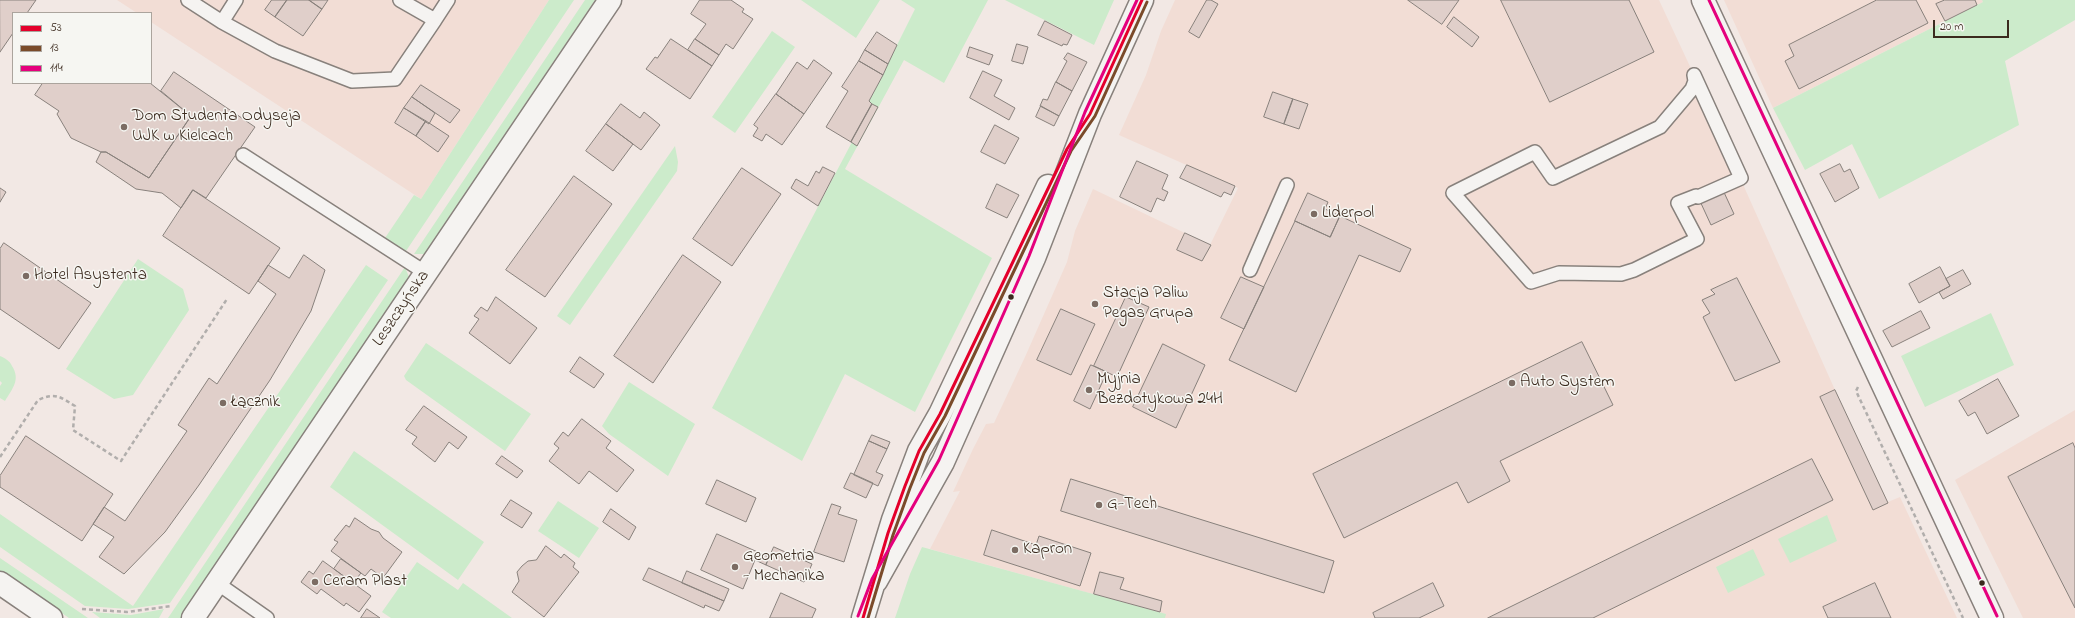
<!DOCTYPE html>
<html>
<head>
<meta charset="utf-8">
<style>
  body { margin:0 }
  #map { position:relative; width:2075px; height:618px; overflow:hidden; background:#f2e8e4; font-family:"Indie Flower",sans-serif }
  canvas { display:block }
  .legend { position:absolute; left:12px; top:12px; width:140px; height:72px; box-sizing:border-box; background:#f6f6f2; border:1px solid #aba49d; margin:0; padding:5px 7px; list-style:none; font-size:12px; color:#3b2a1e }
  .legend li { display:flex; align-items:center; gap:8px; height:20px }
  .legend b { width:20px; border:1px solid #aba49d }
  .scale { position:absolute; left:1933px; top:20px; width:76px; height:18px; box-sizing:border-box; border:2px solid #3b2a1e; border-top:0; padding-left:5px; font-size:12px; line-height:14px; white-space:nowrap; color:#3b2a1e; -webkit-text-stroke:3px #f6f6f2; paint-order:stroke }
</style>
</head>
<body>
<div id="map">
<canvas width="2075" height="618"></canvas>
<ul class="legend">
<li><b style="height:5px;background:#e4002b"></b>53</li>
<li><b style="height:5px;background:#7a4b2a"></b>13</li>
<li><b style="height:5px;background:#e5007d"></b>114</li>
</ul>
<div class="scale">20 m</div>
</div>
<script>
const c = document.querySelector('canvas').getContext('2d');
c.lineJoin = 'round';
function fillPath(path, color) { c.fillStyle = color; c.fill(path, 'evenodd'); }
function stroke(path, color, width, dash) { c.strokeStyle = color; c.lineWidth = width; c.lineCap = dash ? 'butt' : 'round'; c.setLineDash(dash || []); c.stroke(path); }
function label(font, color, halo, rows, align = 'center') {
  c.font = font + ' "Indie Flower",sans-serif'; c.lineWidth = 3; c.setLineDash([]); c.textBaseline = 'middle'; c.strokeStyle = halo; c.fillStyle = color; for (const [text, x, y, turn = 0] of rows) {
    c.save(); c.translate(x, y); c.rotate((+turn || 0) * Math.PI / 180); c.textAlign = isNaN(turn) ? turn : align; if (halo) c.strokeText(text, 0, 0); c.fillText(text, 0, 0); c.restore();
  }
}
fillPath(new Path2D(`
  M117,0h432l-128,199 -270,-177v-9h-14z
  M1175,0h484l35,75 141,315 53,112 12,-5 57,121h-792v-4l-235,-65 30,-58 -7,1 20,-43 13,-25 8,-1 31,-66 42,-95 8,-31 18,-42 117,56 28,-57 -119,-53 27,-60 15,-44z
  M1724,0h258l1,2 -210,106z
  M2075,410v208h-52l-68,-138z`), '#f2ddd5');
fillPath(new Path2D(`
  M549,0h25l-168,251 -21,-13 29,-43 7,4z
  M585,0h10l-171,254h-10z
  M801,0h79l-24,38z
  M901,0h87l-44,83 -40,-23 -59,109 147,89 -77,154 -70,-38 -43,87 -90,-53 160,-304 -3,-3 46,-92z
  M1005,0h109l-20,45z
  M1982,0h93v20l-70,41 14,64 -140,74 -27,-55 -47,26 -32,-62 210,-106z
  M772,31l23,16 -60,86 -23,-16z
  M675,146l3,16 -1,9 -107,154 -13,-9z
  M138,259l45,30 6,21 -56,85 -19,4 -48,-30z
  M366,265l22,15 -218,323 -42,6 -43,-3 -85,-59v-33l133,92z
  M405,267l4,10 -228,341h-13z
  M1991,313l23,52 -89,42 -24,-51z
  M426,343l105,71 -26,37 -99,-71 -2,-4z
  M0,356c5,2 10,5 12,10 9,14 0,23 -7,35l-5,-3v-12l2,-3 -2,-2z
  M629,382l66,42 -27,52 -59,-42 -7,-8z
  M354,451l130,91 -26,38 -128,-93z
  M558,501l41,27 -20,30 -41,-27z
  M1827,515l10,26 -47,22 -12,-24z
  M922,547l244,67 -1,4h-270l15,-44z
  M1753,549l12,26 -37,18 -12,-26z
  M0,558l88,60h-19l-69,-47z
  M417,562l41,28 5,-7 49,35h-121l-9,-6z
  M164,609l-5,9h-59l-8,-6 39,3z`), '#ccebcb');
const building = new Path2D(`
  M0,0h36l-9,13h-14v20l-13,19z
  M272,0h15l-12,17 -10,-7z
  M287,0h22l13,9 -19,27 -28,-19z
  M309,0h19l-6,9z
  M700,0h31l13,9 -2,3 11,7 -20,30 -7,-5 -7,11 -24,-16 11,-15 -15,-10z
  M1207,0h4l7,4 -19,34 -10,-6z
  M1408,0h51l-17,24z
  M1501,0h128l25,52 -104,50z
  M1877,0h39l12,23 -129,66 -14,-28 9,-5 -5,-11z
  M1945,0h30l2,5 -32,16 -9,-17z
  M1454,17l25,20 -7,10 -25,-20z
  M1045,21l27,14 -5,10 -4,-1 -1,2 -24,-11z
  M877,32l20,13 -9,19 -23,-14z
  M671,39l41,27 -22,33 -44,-30 9,-12 2,1z
  M695,39l24,16 -7,11 -24,-16z
  M1017,44l11,3 -5,17 -11,-3z
  M970,47l23,8 -4,10 -22,-8z
  M865,50l23,14 -5,11 -24,-14z
  M1068,53l19,9 -15,29 -16,-9 11,-21 -3,-2z
  M814,60l18,13 -28,41 -28,-20 21,-32 10,7z
  M859,61l24,14 -14,26 3,3 -21,38 -25,-15 22,-36 -6,-4z
  M983,71l19,9 -8,16 21,12 -6,12 -39,-22z
  M174,72l81,55 -49,71 -13,-8 -12,18 -19,-15 -26,-4 -40,-27 5,-10h5l43,26 42,-62 -30,-25z
  M1056,82l16,9 -13,25 -19,-10 3,-7 4,1z
  M43,83h107l41,33 -42,62 -43,-26h-5l-30,-14 -14,-24 2,-3 -24,-16z
  M421,85l39,25 -10,13 -38,-26z
  M1273,92l20,7 -9,25 -20,-7z
  M776,94l28,20 -22,31 -16,-11 -4,7 -9,-5 5,-8 -4,-3z
  M412,97l23,16 -6,11 -25,-16z
  M1293,99l15,5 -9,25 -15,-5z
  M621,104l19,14 4,-6 16,13 -19,25 -35,-26z
  M872,104l6,3 -21,39 -6,-4z
  M1041,106l18,10 -5,10 -18,-9z
  M404,108l22,13 -10,15 -21,-13z
  M426,121l23,15 -11,16 -22,-16z
  M606,124l27,20 -20,27 -27,-20z
  M995,125l24,13 -14,26 -24,-12z
  M1137,161l31,14 -6,14 6,3 -4,9 -7,-3 -6,14 -31,-15z
  M1840,164l4,8 6,-3 9,19 -24,14 -15,-28z
  M1187,165l48,21 -4,9 -7,-3 -3,5 -41,-19z
  M823,167l12,6 -17,33 -27,-18 5,-9 12,7 8,-15 3,2z
  M742,168l39,26 -49,72 -39,-27z
  M574,176l38,28 -67,93 -39,-27z
  M997,184l22,11 -12,23 -21,-10z
  M0,188l6,4 -6,10z
  M1722,188l12,26 -23,11 -12,-26z
  M193,190l87,58 -31,46 -86,-58z
  M1308,193l20,9 -3,7 15,7 -10,21 -35,-16z
  M1340,216l71,33 -11,23 -41,-17 -63,137 -67,-32 66,-139 35,16z
  M1185,233l26,12 -9,16 -25,-11z
  M4,243l87,60 -32,46 -59,-40v-60z
  M304,255l21,15 -14,41 -41,69 -71,105 -34,47 -41,42 -25,-17 15,-20 -21,-13 11,-17 21,14 62,-90 -9,-6 31,-47 8,6 59,-90 -18,-13 10,-16 21,13z
  M683,255l38,27 -68,101 -39,-27z
  M1940,267l10,19 -31,17 -10,-19z
  M1963,270l8,14 -28,15 -4,-7 11,-6 -4,-7z
  M1241,277l23,10 -20,42 -23,-11z
  M1737,278l43,84 -45,19 -32,-64 7,-4 -8,-13 13,-6 -4,-4z
  M496,297l41,31 -27,36 -41,-31 10,-14 -5,-3 7,-9 6,4z
  M1126,297l23,10 -32,70 -23,-11z
  M1061,309l34,15 -24,51 -34,-15z
  M1921,311l9,17 -38,19 -9,-16z
  M1582,342l31,63 -113,56 10,20 -42,22 -11,-21 -113,56 -31,-64z
  M1163,344l42,21 -29,63 -43,-21z
  M580,357l24,17 -10,14 -24,-16z
  M1091,365l16,7 -17,37 -16,-8z
  M1998,379l21,37 -32,18 -12,-22 -7,4 -9,-15z
  M1835,390l53,113 -15,7 -53,-113z
  M424,406l43,31 -9,12 -9,-7 -14,20 -23,-18 5,-7 -11,-7z
  M582,419l29,22 -5,7 28,22 -17,22 -28,-21 -10,13 -30,-23 10,-13 -5,-4 9,-12 5,4z
  M872,435l18,7 -3,7 -18,-8z
  M26,436l87,58 -31,47 -82,-54v-11z
  M869,441l18,8 -11,23 7,3 -5,11 -24,-11z
  M2073,443l2,5v160l-67,-131z
  M502,456l21,15 -6,7 -21,-14z
  M1812,459l21,41 -240,118h-105z
  M851,473l22,10 -7,15 -22,-10z
  M1071,479l263,82 -10,32 -263,-82z
  M717,480l39,18 -10,24 -40,-18z
  M511,500l21,13 -10,15 -21,-13z
  M832,504l9,3 -3,7 19,6 -13,42 -30,-10z
  M611,509l25,18 -7,13 -26,-18z
  M355,518l16,11 8,3 4,6 19,14 -19,26 -12,-9 -6,7 -34,-25 7,-9 -4,-2 12,-15 3,2z
  M992,530l44,15 3,-9 52,17 -11,33 -96,-31z
  M717,534l52,23 -3,8 -11,-5 -12,29 -42,-19z
  M546,546l15,12 3,-4 11,9 -2,4 6,5 -35,45 -32,-25 7,-11 -2,-9 5,-6 6,-5 8,-1z
  M774,547l38,17 -8,18 -38,-17z
  M341,559l20,14 -8,10 -19,-14z
  M323,561l48,35 -12,16 -13,-9 -2,3 -23,-17 -4,5 -16,-12 8,-11 4,3z
  M649,568l75,33 -5,10 -14,-6 -1,3 -61,-28z
  M687,571l42,18 -5,12 -42,-18z
  M1100,572l24,6 -4,11 42,12 -2,11 -66,-18z
  M1433,583l11,23 -25,12h-44l-2,-5z
  M1875,583l16,35h-63l-5,-11z
  M781,593l35,16 -4,9h-42z
  M367,609l13,9h-19z`);
fillPath(building, '#e0cfca');
stroke(building, '#88817c', 1);
const lane = new Path2D(`
  M188,0l34,22 53,29 77,30 43,-2 40,-59 -35,-20
  M435,20l13,-20
  M222,22l14,-22
  M1694,75l47,103 -43,19 -2,-1 -18,7 19,36 -63,31 -13,4 -62,-1 -28,9 -78,-89 82,-41 18,26 107,-51 32,-38 3,-8z
  M243,155l183,118
  M1250,270l37,-85
  M217,583l50,35`);
const street = new Path2D(`
  M1703,0l289,618
  M0,583l51,35
  M193,618l417,-618`);
const secondary = new Path2D(`
  M876,581l67,-119 91,-204 56,-144 52,-114
  M863,618l30,-98 26,-69 21,-37 108,-228`);
stroke(lane, '#88817c', 16);
stroke(street, '#88817c', 25);
stroke(secondary, '#88817c', 25);
stroke(new Path2D(`
  M1858,387l-2,4 107,227
  M0,457l38,-57c18,-8 22,-3 37,6l-2,24 48,31 106,-162
  M82,609l45,3 45,-6`), '#b1aeac', 2.5, [4, 3]);
stroke(lane, '#f5f3f1', 13);
stroke(street, '#f5f3f1', 22);
stroke(secondary, '#f5f3f1', 22);
stroke(new Path2D(`
  M863,618l25,-85 17,-47 14,-35 21,-37 127,-265 23,-35 52,-114`), '#e4002b', 3);
stroke(new Path2D(`
  M868,618l25,-83 17,-47 14,-35 21,-37 126,-265 24,-35 52,-114`), '#7a4b2a', 3);
stroke(new Path2D(`
  M1709,0l288,616
  M858,616l14,-37 67,-119 90,-204 56,-144 52,-112`), '#e5007d', 3);
for (const [x, y, r, color] of [
  [124,127,4,"#7b6c63"],
  [1314,214,4,"#7b6c63"],
  [26,276,4,"#7b6c63"],
  [1011,297,3.5,"#3b2a1e"],
  [1095,304,4,"#7b6c63"],
  [1512,383,4,"#7b6c63"],
  [1089,390,4,"#7b6c63"],
  [223,403,4,"#7b6c63"],
  [1099,505,4,"#7b6c63"],
  [1015,550,4,"#7b6c63"],
  [735,567,4,"#7b6c63"],
  [315,582,4,"#7b6c63"],
  [1982,583,3.5,"#3b2a1e"]
]) { const dot = new Path2D(); dot.arc(x, y, r, 0, 2 * Math.PI); c.fillStyle = color; c.fill(dot); stroke(dot, '#f6f6f2', 1.5); }
label('17px', '#3b2a1e', '#f6f6f2', [
  ["Dom Studenta Odyseja",132,117],
  ["UJK w Kielcach",132,137],
  ["Liderpol",1322,214],
  ["Hotel Asystenta",34,276],
  ["Stacja Paliw",1103,294],
  ["Pegas Grupa",1103,314],
  ["Myjnia",1097,380],
  ["Bezdotykowa 24H",1097,400],
  ["Auto System",1520,383],
  ["Łącznik",231,403],
  ["G-Tech",1107,505],
  ["Kapron",1023,550],
  ["Geometria",743,557],
  ["- Mechanika",743,577],
  ["Ceram Plast",323,582]
], 'left');
label('17px', '#3b2a1e', '#f6f6f2', [
  ["Leszczyńska",402,309,-56]
]);
</script>
</body>
</html>
